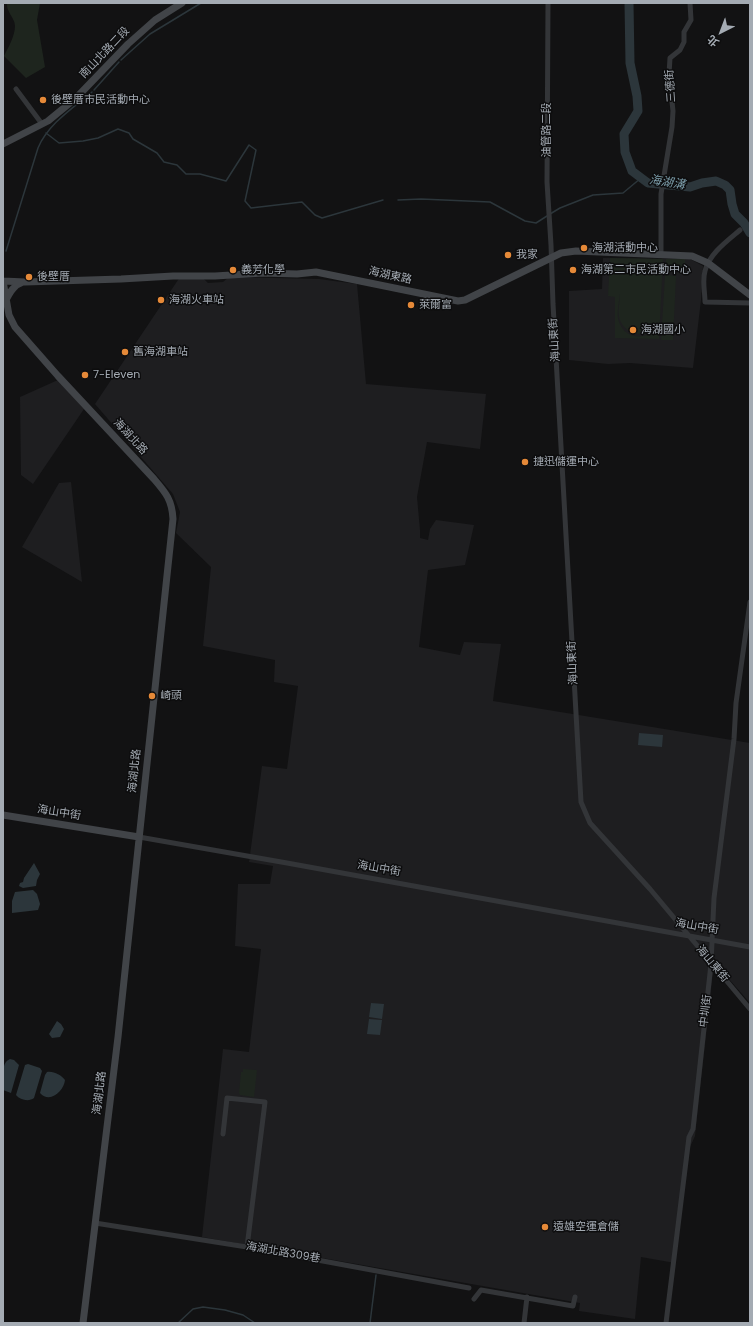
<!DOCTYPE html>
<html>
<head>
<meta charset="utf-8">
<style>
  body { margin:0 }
  #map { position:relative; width:753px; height:1326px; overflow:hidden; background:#121213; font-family:Poppins,"Noto Sans TC",sans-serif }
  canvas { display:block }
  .frame { position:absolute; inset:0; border:4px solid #a4abb3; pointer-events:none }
  .north { position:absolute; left:701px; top:12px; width:40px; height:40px; -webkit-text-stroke:3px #0d0d0e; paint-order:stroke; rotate:222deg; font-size:11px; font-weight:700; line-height:16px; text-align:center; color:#a4abb3 }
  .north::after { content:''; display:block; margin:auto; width:14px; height:18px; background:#a4abb3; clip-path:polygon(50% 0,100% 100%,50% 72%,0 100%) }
</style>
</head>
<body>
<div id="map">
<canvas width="753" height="1326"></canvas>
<div class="frame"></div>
<div class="north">北</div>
</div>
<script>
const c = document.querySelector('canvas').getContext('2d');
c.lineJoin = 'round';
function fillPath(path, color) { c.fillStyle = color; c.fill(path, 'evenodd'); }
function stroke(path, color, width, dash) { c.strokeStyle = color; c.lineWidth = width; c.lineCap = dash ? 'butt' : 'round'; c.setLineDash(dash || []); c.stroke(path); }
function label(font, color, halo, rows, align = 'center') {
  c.font = font + ' Poppins,"Noto Sans TC",sans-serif'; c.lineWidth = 3; c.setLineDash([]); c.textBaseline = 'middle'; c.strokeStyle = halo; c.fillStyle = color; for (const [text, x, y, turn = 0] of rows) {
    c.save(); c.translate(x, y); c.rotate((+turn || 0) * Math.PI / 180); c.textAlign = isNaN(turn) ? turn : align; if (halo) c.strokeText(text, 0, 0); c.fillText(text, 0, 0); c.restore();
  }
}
fillPath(new Path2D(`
  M603,258l82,1h5l13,7 -2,34 -8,68 -63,-5 -22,1 -39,-4v-69l33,-2z
  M180,277l23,1 5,5 15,-1 6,-5 90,2 38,5 9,100 120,10 -6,55 -53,-7 -10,55 3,33v8l8,2 2,-11 6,-9 38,5 -9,40 -37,5 -9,77 41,8 4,-13 37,2 -7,48 -1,9 257,42v260l-36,-41 -19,174 -5,11 -15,116 -34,-6 -6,62 -56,-8 1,-8 -378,-66 21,-188 26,3 12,-103 -26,-3 3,-62h32l3,-18 -24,-4 13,-96 25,3 11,-83 -24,-4 1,-22 -72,-14 8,-79 -35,-34 4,-21 -7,-18 -78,-90z
  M58,380l26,29 -51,75 -12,-9 -1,-78z
  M71,482l11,100 -60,-35 37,-64z`), '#1e1e20');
fillPath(new Path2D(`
  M7,3h33l-3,17 8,47 -19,11 -22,-22c4,-8 11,-20 11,-30 0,-8 -9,-14 -8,-23z
  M610,258l53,1 -4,80 -44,-1v-41l-7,-1zM620,294c0,8 -3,19 0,26 5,14 24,19 35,8v4c-13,7 -30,7 -36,-10 -3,-7 0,-20 1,-28z
  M666,259h19v8h-19v8l10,1 -3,64h-12z
  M243,1069l14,1 -3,27 -14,-2 -1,-2 2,-21h2z`), '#1e251e');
fillPath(new Path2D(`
  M639,733l24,2 -1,12 -24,-2z
  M34,863l6,11 -3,6 -1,6 -13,2 -4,-2 1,-3 3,-1 1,-4z
  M33,890l4,4 3,10 -2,6 -26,3v-12l3,-9z
  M371,1003l13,1 -2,15 -13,-2z
  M369,1019l13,1 -2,15 -13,-1z
  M57,1021l4,3 3,5 -4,8 -8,1 -3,-4z
  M10,1059l4,1 5,5 -8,28 -8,-3c0,-9 -3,-27 7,-31z
  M28,1064l12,4 2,3 -8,27c-5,4 -14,2 -18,-3l9,-30z
  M47,1072c7,-1 14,3 18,8 -1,11 -15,24 -25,13l5,-18z`), '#2c363b');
stroke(new Path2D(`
  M121,60l29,-26 51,-31
  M94,90l25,-28
  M46,133l13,10 24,-2 15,-3 20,-9 11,4 4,6 24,14 7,9 13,3 9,9h14l26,7 23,-36 7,5 -11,51 6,7 51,-6 13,13 7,3 61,-18
  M398,200l23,-1 69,3 35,19 11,2 11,-7
  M550,214l10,-6 33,-13 30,-2 18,-15
  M6,251l32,-103c10,-24 35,-40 54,-56
  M178,1323l15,-14 10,-2 22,3 18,5 12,8
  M370,1323l6,-48`), '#2c363b', 1.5);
stroke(new Path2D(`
  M629,3l1,60 7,33 1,15 -14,23 1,18 7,19 16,12 42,4 12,-4 14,-2 9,4 5,5 2,14 3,10 9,9 6,10`), '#2c363b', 9);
stroke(new Path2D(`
  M548,3l-1,179 4,63 2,59 28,498 9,21 60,66 100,120
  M16,89l26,35
  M740,230c-13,11 -31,24 -35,41 -3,10 0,21 0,31l45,1
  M661,255v-61l11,-67 1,-16 -4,-37 1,-16 10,-8 4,-8v-10l7,-12 -1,-17
  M139,837l148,26 463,84
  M223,1134l4,-36 38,4 -18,145
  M95,1223l152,24 222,41
  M474,1299l7,-9 92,16 2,-9
  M524,1323l3,-26
  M666,1323l23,-186 4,-8 18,-165 3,-66 20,-159 2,-36 14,-101`), '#333538', 5);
stroke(new Path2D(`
  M3,144l45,-23 28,-23 52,-54 27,-24 27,-17
  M3,281l6,34 6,12 43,49 96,103c12,14 18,21 19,40l-55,518 -35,286
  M3,281l22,1 96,-3 52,-3h42l48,-3 34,1 19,-2 142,29 7,-1 96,-47 15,-2 116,5 16,7 42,32
  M6,300c4,-8 8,-15 17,-18
  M3,815l136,22`), '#414448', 7);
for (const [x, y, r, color] of [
  [43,100,4,"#e58938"],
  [584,248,4,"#e58938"],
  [508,255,4,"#e58938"],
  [233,270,4,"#e58938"],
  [573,270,4,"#e58938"],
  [29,277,4,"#e58938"],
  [161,300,4,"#e58938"],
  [411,305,4,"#e58938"],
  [633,330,4,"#e58938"],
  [125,352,4,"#e58938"],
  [85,375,4,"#e58938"],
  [525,462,4,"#e58938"],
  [152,696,4,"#e58938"],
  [545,1227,4,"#e58938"]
]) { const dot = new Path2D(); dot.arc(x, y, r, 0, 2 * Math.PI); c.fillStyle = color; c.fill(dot); stroke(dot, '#0d0d0e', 1.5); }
label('11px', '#a4abb3', '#0d0d0e', [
  ["南山北路二段",105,53,-46],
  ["三德街",671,86,-94],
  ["油管路二段",547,130,-90],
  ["海湖東路",390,276,12],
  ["海山東街",555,340,-94],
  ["海湖北路",130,437,47],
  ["海山東街",573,663,-93],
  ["海湖北路",135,771,-84],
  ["海山中街",59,813,9],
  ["海山中街",379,869,10],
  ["海山中街",697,927,10],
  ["海山東街",712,964,50],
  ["中圳街",706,1011,-83],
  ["海湖北路",100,1093,-83],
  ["海湖北路309巷",283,1253,10]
]);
label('11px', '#a4abb3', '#0d0d0e', [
  ["後壁厝市民活動中心",51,100],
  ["海湖活動中心",592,248],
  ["我家",516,255],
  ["義芳化學",241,270],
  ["海湖第二市民活動中心",581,270],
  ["後壁厝",37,277],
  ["海湖火車站",169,300],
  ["萊爾富",419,305],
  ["海湖國小",641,330],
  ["舊海湖車站",133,352],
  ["7-Eleven",93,375],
  ["捷迅儲運中心",533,462],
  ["崎頭",160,696],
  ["遠雄空運倉儲",553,1227]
], 'left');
label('italic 12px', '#7d9fac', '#0d0d0e', [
  ["海湖溝",667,183,9]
]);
</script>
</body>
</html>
